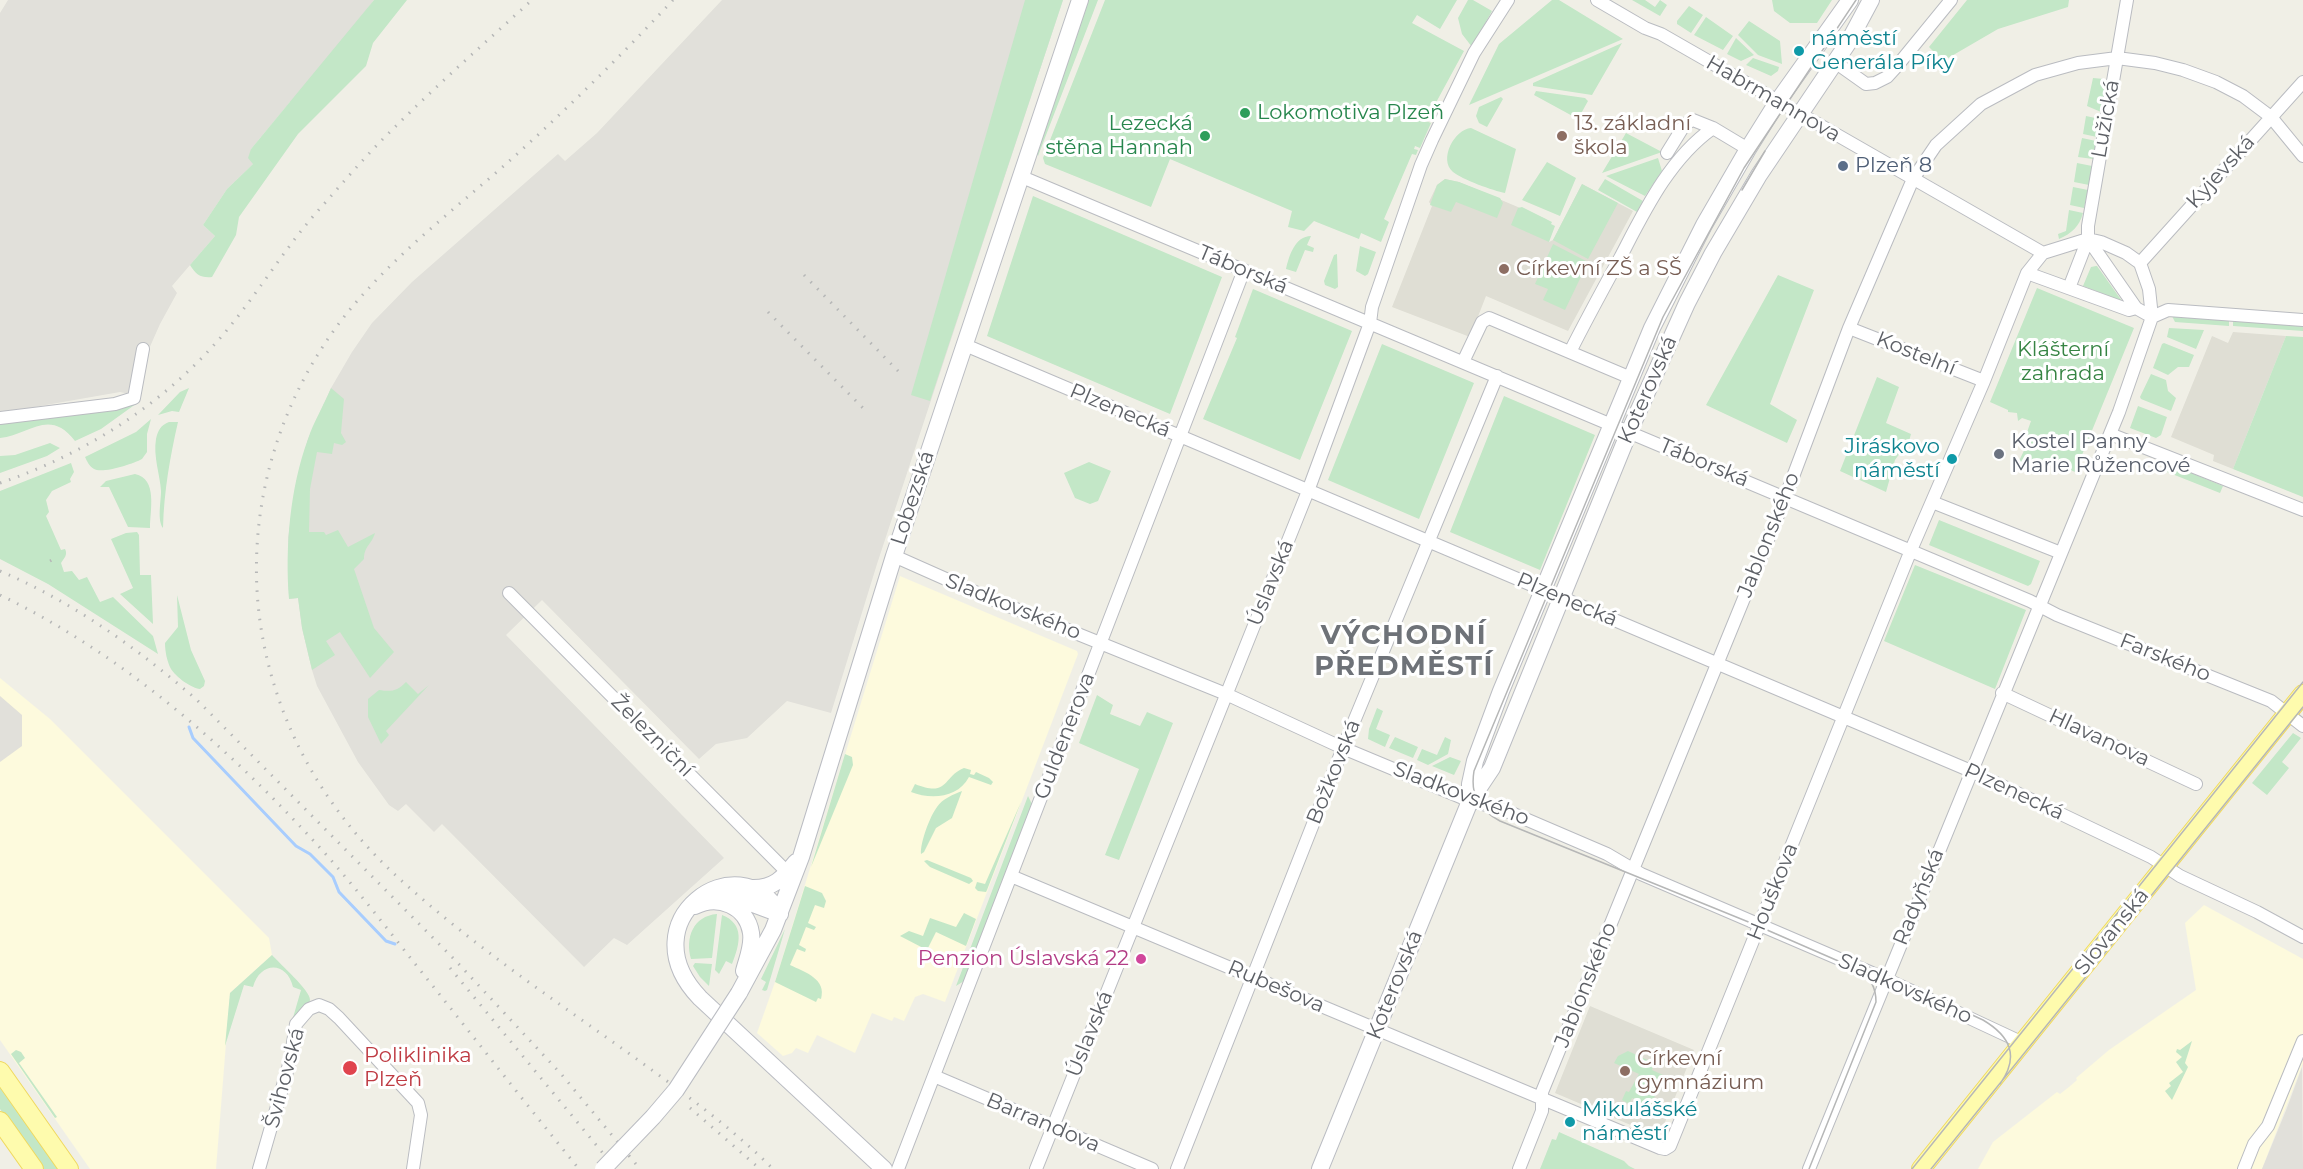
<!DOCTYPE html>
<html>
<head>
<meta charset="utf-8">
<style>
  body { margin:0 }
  canvas { display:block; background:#f0efe6 }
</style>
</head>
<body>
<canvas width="2303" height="1169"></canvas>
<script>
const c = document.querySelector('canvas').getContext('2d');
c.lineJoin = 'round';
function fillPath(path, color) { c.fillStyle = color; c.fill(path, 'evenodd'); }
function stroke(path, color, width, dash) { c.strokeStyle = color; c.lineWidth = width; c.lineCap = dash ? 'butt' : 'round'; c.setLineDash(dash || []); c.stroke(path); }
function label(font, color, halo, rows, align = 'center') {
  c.font = font + ' Montserrat,sans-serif'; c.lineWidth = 6; c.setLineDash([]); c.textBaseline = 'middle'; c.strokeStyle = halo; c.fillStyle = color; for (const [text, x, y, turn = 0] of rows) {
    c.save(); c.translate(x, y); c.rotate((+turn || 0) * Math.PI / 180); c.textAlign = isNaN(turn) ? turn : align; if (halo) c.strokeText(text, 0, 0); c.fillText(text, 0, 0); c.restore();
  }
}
fillPath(new Path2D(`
  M900,576l177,75 1,3 -133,348 -22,-8 -8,3 -11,24 -10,-4 -2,4 -20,-8 -17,40 -38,-18 -9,18 -12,-5 -4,5 -9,3 -26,-23 18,-51z
  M0,678l50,41 219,219 3,17 -42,38 -14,176h-126l-90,-129z
  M2204,905l99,54v104l-41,106h-284l15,-27 64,-50 3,2 9,-7 8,-7 -1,-2 33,-28 87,-60 -11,-67z`), '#fdfadd');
fillPath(new Path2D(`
  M8,0h366l-77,102h-7l-39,47 2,15 -26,25 -24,36 12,11 -43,50 5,7 -17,31 -31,70 -9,-2 -120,21v-400z
  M722,0h341l-186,564 -46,149 -44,-12 -40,37 -31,6 -17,15 -157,-159 -36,35 218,223 -97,87 -13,-7 -30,29 -142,-143 -8,8 -28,-28 -8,7 -9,-6 -31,-43 -41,-76 -5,-16 -10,-42 -4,-30 -9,1 -1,-61 9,-59 11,-40 23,-51 21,-36 20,-29 40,-41 146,-128 7,7 32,-28z
  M0,696l22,19v31l-22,16z
  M2302,1067l1,102h-41l25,-61z`), '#e1e0da');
fillPath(new Path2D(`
  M1445,179l14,3 87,37 3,23 4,-2 29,-56 51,27 -65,120 -82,-35 -16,41 -78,-30 40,-101 -3,-4 8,-17z
  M2233,332l53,4 -53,133 -20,-8 1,-6 -43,-18 41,-101 16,7z
  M1590,1006l104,44 -35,87 -104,-44z`), '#dfded4');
fillPath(new Path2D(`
  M374,0h33l-34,43 -7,23 -68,68 -59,83 -3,18 -24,42c-11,1 -16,-2 -22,-12l25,-29 -12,-11 24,-36 26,-25 -5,-6 3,-9z
  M1025,0h38l-133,401 -19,-6z
  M1080,0h18l-60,156 -1,-2z
  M1105,0h352l-17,29 -23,-14 -5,8 52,28 -38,70 5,2 -11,25 -5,-2 -1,3 4,1 -2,5 -4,-1 -28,65 5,3 -8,20 -20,-9 -2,6 -45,-18 -10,10 -16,-4 4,-16 -122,-52 -19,48 -106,-43 -2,-6z
  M1468,0h5l19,11 -20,36 -10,-13 -4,-16z
  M1552,0h7l64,39 -154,66 30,-61z
  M1632,0h13l10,7 5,-7 7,5 -7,11z
  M1772,0h60l-15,23h-27l-16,-12z
  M1967,0h102l-1,7 -70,22 -55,32 -14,-14z
  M1689,6l14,9 -12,18 -14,-9v-3z
  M1706,17l27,19 -10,14 -29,-15z
  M1749,21l31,20 2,23 -24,-9 -20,-20z
  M1736,38l18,17 -13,6 -14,-7z
  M1622,43l-30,52 -59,-9v-3z
  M1753,58l26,9 -1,4 -7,5 -25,-11z
  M2093,78l11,1 1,9 -4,24 -14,-6z
  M1536,91l49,7 3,3 -10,18 -44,-24z
  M1501,97l2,2 -16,28 -8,-4 -3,-7 3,-9z
  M2086,116l14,3 -3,18 -14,-3z
  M1471,128l45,21 -11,44c-11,-2 -44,-14 -52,-21 -15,-13 2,-43 18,-44z
  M1626,133l36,19 -60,21z
  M2082,138l14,3 -3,18 -15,-2z
  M1658,158l4,13 -17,25 -39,-20z
  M1547,162l29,16 -16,38 -38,-16z
  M2077,163l15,3 -3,19 -15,-3z
  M1445,179l14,3 41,16 3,5 -6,15 -41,-16 -5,10 -21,-7 7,-20z
  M1605,179l38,22 -6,11 -39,-22z
  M1582,184l36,19 -30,56 -35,-19z
  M2073,187l15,3 -4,18 -14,-3z
  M1033,196l189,81 -52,137 -183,-78z
  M1522,207l30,15 -1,2 4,2 -6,16 -38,-17 7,-17z
  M2069,210l14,3c-4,14 -11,20 -24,26l-1,-5 8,-3z
  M1311,236l-4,9 7,3 -1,4 -8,-2 -9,22 -10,-3c3,-13 9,-33 25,-33z
  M1553,244l35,18 -23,48 -22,-10 5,-11 -13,-5z
  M1360,246l16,6 -8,22 -3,2 -9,-5z
  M1337,254l1,33 -3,2 -10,-4 -1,-4 10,-26z
  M2096,266h1l25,35 -39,-15 8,-19z
  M1778,275l36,15 -44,114 27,16 -10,23 -81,-38z
  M2037,288l97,40 -59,144 -28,-12 -6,13 -25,-10 4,-4 9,-19 -3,-5 5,-14 -9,-3 -4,3 -1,-8 -9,-1v-2l-18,-8z
  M1253,289l99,42 -52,129 -97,-41 34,-81 -2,-1z
  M2172,316l57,3v7l-54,-4z
  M2233,319l70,5v7l-70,-5z
  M2169,328l35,2 -8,19 -29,-12z
  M2286,336l17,1v160l-70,-28z
  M2164,343l30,12 -5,12h-11l-10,8 -15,-7 9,-24z
  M1382,344l92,39 -55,136 -91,-39z
  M2151,374l15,6 2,11 8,7 -5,13 -30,-12 -1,-2z
  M1877,377l22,10 -13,36 25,11 -5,18 -6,1 -5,7 -9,32 -46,-21z
  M189,388l-10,24 -7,-1 -14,4 22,-23z
  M331,388l13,11 -3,34 5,9 -4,3 -8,-2 -2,11 -15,-2 -7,37 -1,43h15l2,3 12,-5 10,17 27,-14c-3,11 -11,13 -11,26l-10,10 20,59 20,24 -24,26 -30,-46 -14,9 9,14 -23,15 -10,-42 -4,-30 -9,1c-4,-52 1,-111 19,-160 6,-18 16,-34 23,-51z
  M1504,396l91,39 -55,135 -90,-38z
  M140,401l-39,28 -26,12c-26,-34 -47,-5 -75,-3v-16l124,-15z
  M2138,406l29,11 -6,18 -5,3 -26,-10z
  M151,419l-4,15v18l-5,7c-9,5 -40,15 -48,10 -5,-3 -7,-8 -9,-12l51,-25z
  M169,422h9c-8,35 -14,69 -15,106 -6,-8 -2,-26 -2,-37 -1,-16 -8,-35 -5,-52 2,-9 5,-14 13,-17z
  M50,443l10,5 -13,8 -47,17v-17l15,-1z
  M1089,462l22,9 -13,30 -8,3 -15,-6 -11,-25z
  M71,463l3,9 -4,7 1,3 -19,9 -6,9 3,12 -3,4 15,34 4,-1c3,6 -1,9 -4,14l3,9 8,-1 7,9 8,-3 13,25 13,-5 40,39 5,18 -110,-70 -48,-25v-68z
  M2169,464l54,22 -3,7 -53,-21z
  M135,474c23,5 15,36 15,54l-22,-1 -19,-40h-9l6,-6z
  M1939,520l101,41 -9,23 -3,2 -99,-41z
  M137,532l2,3 1,40h11l2,49 -33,-30 13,-6 -22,-49 15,-6z
  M1915,565l111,45 -31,79 -111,-48z
  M177,595l14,55 14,31 -1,5 -4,3c-9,-1 -24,-12 -29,-20 -4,-7 -6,-18 -6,-26l13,-16z
  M406,682l12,12 11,-9 -43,46 3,4 -8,9 -13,-27v-18l11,-9c13,2 18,1 27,-8z
  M1097,695l16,10 -3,9 30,12 7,-14 26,11 -54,137 -14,-5 34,-86 -60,-26z
  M1377,708l6,3 -7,18 14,6 -5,12 -17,-8 1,-10z
  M2293,733l8,5 -19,24 7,6 -22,27 -15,-12z
  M1395,737l23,10 -5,11 -24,-10z
  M1445,737l6,3 -3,14 -20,11 -11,-5 5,-11 15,6z
  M845,754l7,3 1,8 -42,102z
  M1450,757l11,4 -7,14 -22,-9z
  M964,768l7,2 -1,4 4,1 2,-3 13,6 4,4 -2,3 -22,-8c-11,21 -38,23 -58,15l4,-8c34,14 28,-8 49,-16z
  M962,791l-10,27 -16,10 -12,24 -3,2c-1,-11 9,-38 16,-47 5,-8 17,-13 25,-16z
  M1028,796l4,8 -3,8 -65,169 -8,5z
  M1021,802l-34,88 -1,2 -8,-1 -3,-3 2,-6 8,2z
  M927,860l44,18 2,3 -4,3 -39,-17 -6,-6z
  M805,886l17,7 4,8 -2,7 -9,-3 -7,18 8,4 -2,3 -8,-3 -7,18 7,4 -1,3 -8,-3 -7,16c15,7 37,14 31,34l-3,-1 -2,4 -41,-20z
  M964,913l12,6 -10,27 -30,-14 -9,18 -27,-14 9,-5 14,5 7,-18 26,9z
  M717,914l-5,44 -21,1c-6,-21 2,-43 26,-45z
  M722,915c23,9 18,29 10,49l-6,-3 -7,13 -4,-4z
  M785,929l-18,61 -2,1 -3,-1 4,-8 -5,-3z
  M272,955c7,8 39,36 38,45 -1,9 -15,21 -20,28l11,-38 -8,-3c-6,-26 -33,-26 -40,0l-9,-2 -19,61 5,-53z
  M695,963l17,1 -3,22 -9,-9 -7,-11z
  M2192,1041l-7,22 3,4 -16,33 -7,-9 6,-5 -2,-3 14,-11 -7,-10 6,-5 -6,-5 1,-3 3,1z
  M16,1050l5,2 4,6 -6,5 38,54 -2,1 -44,-64z
  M1628,1051l26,12 -2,7 11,5 -12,31h-2l-2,5 -7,-3 1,-6 -9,-4 -3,6 -7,-4 4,-9 3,1 10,-18 -25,-11 4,-7z
  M0,1080l62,89h-20l-42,-60z
  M1559,1132l65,29 5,5 6,3h-95l12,-30 4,1z`), '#c3e7c7');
stroke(new Path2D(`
  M189,727l4,11 103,108 14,8 23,23 6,15 47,49 9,3`), '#a8cdfe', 3);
const street = new Path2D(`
  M1597,0l48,28 16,6 382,219
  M1835,62l31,22 9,-1 12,-6 10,-11 54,-66
  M1667,153l18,-29 8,-4 20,8 35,21
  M1022,177l1008,424 27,14 214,86 32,25
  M2088,239l48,69 16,9
  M2140,263l163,-181
  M2027,273l102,37 7,-2
  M2069,288l19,-49v-13l39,-226
  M2152,317l16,-7 135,10
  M1849,328l135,53
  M965,345l1006,426 180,86 29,19 77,36 46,25
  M1570,352c16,-32 33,-63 50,-94 24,-46 49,-99 93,-130
  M1463,362l19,-40 7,-4 142,60
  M0,418l115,-14 19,-6 9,-49
  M2110,434l193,76
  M1932,502l129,51
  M894,556l90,40 242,98 117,54 127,53 32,8 105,45 34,20 245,105 137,64
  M509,593l283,284
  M2002,693l194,91
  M1011,876l649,272 5,1 5,-3 241,-596 73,-169 43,-108 16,-20 45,-14 13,3 25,11 14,10 9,26 3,28 -33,95 -310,757
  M934,1076l218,93
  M259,1169l31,-108 6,-37 13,-15 10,-4 10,4 10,9 79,85 3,12 -8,54
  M898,1169l346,-899
  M1036,1169l272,-678 62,-168 2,-16 49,-142 11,-25 42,-87 34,-53
  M1177,1169l166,-421 154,-372
  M1519,1169l23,-58v-19l243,-594 64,-170 64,-149 23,-34 45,-41 54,-29 43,-12 39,-5 38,5 28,7 33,12 27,14 28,21 32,39
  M2244,1169l10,-25 14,-18 35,-85`);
const secondary = new Path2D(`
  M1470,801v-17l5,-23 26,-70 151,-363 52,-103 44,-76 30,-48 72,-101
  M751,888c23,1 32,-10 45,-26
  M721,896l16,2 43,16
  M695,906c23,-12 52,0 56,27 2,13 -4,26 -7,38
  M780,914c-41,-73 -154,7 -80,84l184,171
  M739,993l34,-63 28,-73 93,-301 186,-556
  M1320,1169l150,-368 22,-33 137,-336 58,-129 26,-50 46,-78 89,-132 23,-43`);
const primary = new Path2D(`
  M0,1071l69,98
  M0,1121l34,48
  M1921,1169l382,-475`);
stroke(street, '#babcc1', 14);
stroke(secondary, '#bbbdc3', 18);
stroke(primary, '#f0d95f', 20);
stroke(street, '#fff', 12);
stroke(secondary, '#fff', 16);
stroke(primary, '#fefbad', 18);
stroke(new Path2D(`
  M1742,190l23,-39
  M1856,961l127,59c27,16 37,36 17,64
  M1809,1169l67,-167c0,-14 -6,-25 -17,-32l-108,-47 -251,-102c-21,-11 -30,-26 -26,-50l189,-454 81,-149 112,-168
  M1912,1169l391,-487
  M1931,1169l372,-462`), '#b6b7b7', 1.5);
stroke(new Path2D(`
  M673,0c-53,57 -109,112 -167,164 -47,41 -97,80 -139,126 -84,90 -125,216 -106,338 16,101 67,187 142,254 70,63 148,116 224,170 51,37 102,73 146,117
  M804,275l97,99
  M768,312l97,98
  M0,483c88,-30 167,-81 227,-153 34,-41 61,-87 97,-126 23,-26 46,-53 71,-77 44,-44 91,-85 137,-127
  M50,561l6,-3
  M0,571c73,31 137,77 197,129l258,260 107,115 78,94
  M0,595c124,60 230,154 322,255 35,39 66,80 98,120 53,66 105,133 159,199
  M450,968l166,201
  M690,1108l70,61`), '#b6b7b7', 3, [1.5, 8]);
const secondaryBridge = new Path2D(`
  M603,1169l50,-52 23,-27 63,-97`);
stroke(secondaryBridge, '#bbbdc3', 18, []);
stroke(secondaryBridge, '#fff', 16);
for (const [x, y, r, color] of [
  [1799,51,6,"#0f9aa8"],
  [1245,113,6,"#2e9e5b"],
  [1205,136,6,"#2e9e5b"],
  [1562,136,6,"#8d6e63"],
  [1843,166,6,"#5c6f8a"],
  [1504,269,6,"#8d6e63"],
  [1999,454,6,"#6b7280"],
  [1952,459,6,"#0f9aa8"],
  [1141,959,6,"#d1479c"],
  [350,1068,8,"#e0444e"],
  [1625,1071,6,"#8d6e63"],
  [1570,1122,6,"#0f9aa8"]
]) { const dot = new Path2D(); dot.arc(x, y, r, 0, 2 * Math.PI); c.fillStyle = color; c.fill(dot); stroke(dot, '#fff', 2); }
label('21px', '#0d838f', '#fff', [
  ["náměstí",1811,39],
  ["Generála Píky",1811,63],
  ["Jiráskovo",1940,447,"right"],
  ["náměstí",1940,471,"right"],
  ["Mikulášské",1582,1110],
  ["náměstí",1582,1134]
], 'left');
label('21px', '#5d6066', '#fff', [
  ["Habrmannova",1773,99,30],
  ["Lužická",2106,119,-80],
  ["Kyjevská",2221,172,-48],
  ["Táborská",1243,270,23],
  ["Kostelní",1916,354,22],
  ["Koterovská",1648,390,-66],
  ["Plzenecká",1120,411,23],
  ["Táborská",1704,463,23],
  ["Lobezská",913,498,-72],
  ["Jablonského",1769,535,-68],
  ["Úslavská",1271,583,-68],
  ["Plzenecká",1567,600,23],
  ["Sladkovského",1013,607,22],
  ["Farského",2165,658,22],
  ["Železniční",652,736,45],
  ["Guldenerova",1065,736,-69],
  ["Hlavanova",2099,738,25],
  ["Božkovská",1334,772,-68],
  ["Plzenecká",2014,792,25],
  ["Sladkovského",1461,794,21],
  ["Houškova",1773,892,-68],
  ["Radyňská",1919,897,-68],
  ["Slovanská",2112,932,-51],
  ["Koterovská",1395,985,-68],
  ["Jablonského",1586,985,-68],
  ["Rubešova",1276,987,23],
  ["Sladkovského",1905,989,24],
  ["Úslavská",1090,1034,-68],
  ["Švihovská",285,1078,-75],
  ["Barrandova",1043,1123,23]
]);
label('21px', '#27864d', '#fff', [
  ["Lokomotiva Plzeň",1257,113],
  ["Lezecká",1193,124,"right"],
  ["stěna Hannah",1193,148,"right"]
], 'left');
label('21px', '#785e54', '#fff', [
  ["13. základní",1574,124],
  ["škola",1574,148],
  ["Církevní ZŠ a SŠ",1516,269],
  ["Církevní",1637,1059],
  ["gymnázium",1637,1083]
], 'left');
label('21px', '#4e5e75', '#fff', [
  ["Plzeň 8",1855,166]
], 'left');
label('21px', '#368443', '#fff', [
  ["Klášterní",2063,350],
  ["zahrada",2063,374]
]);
label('21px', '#5b616d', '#fff', [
  ["Kostel Panny",2011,442],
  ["Marie Růžencové",2011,466]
], 'left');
label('21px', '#b23c85', '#fff', [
  ["Penzion Úslavská 22",1129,959]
], 'right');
label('21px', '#be3a42', '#fff', [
  ["Poliklinika",364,1056],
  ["Plzeň",364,1080]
], 'left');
c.letterSpacing = '1.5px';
label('bold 27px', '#6e7278', '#fff', [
  ["VÝCHODNÍ",1404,636],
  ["PŘEDMĚSTÍ",1404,667]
]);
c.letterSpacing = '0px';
</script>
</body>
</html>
